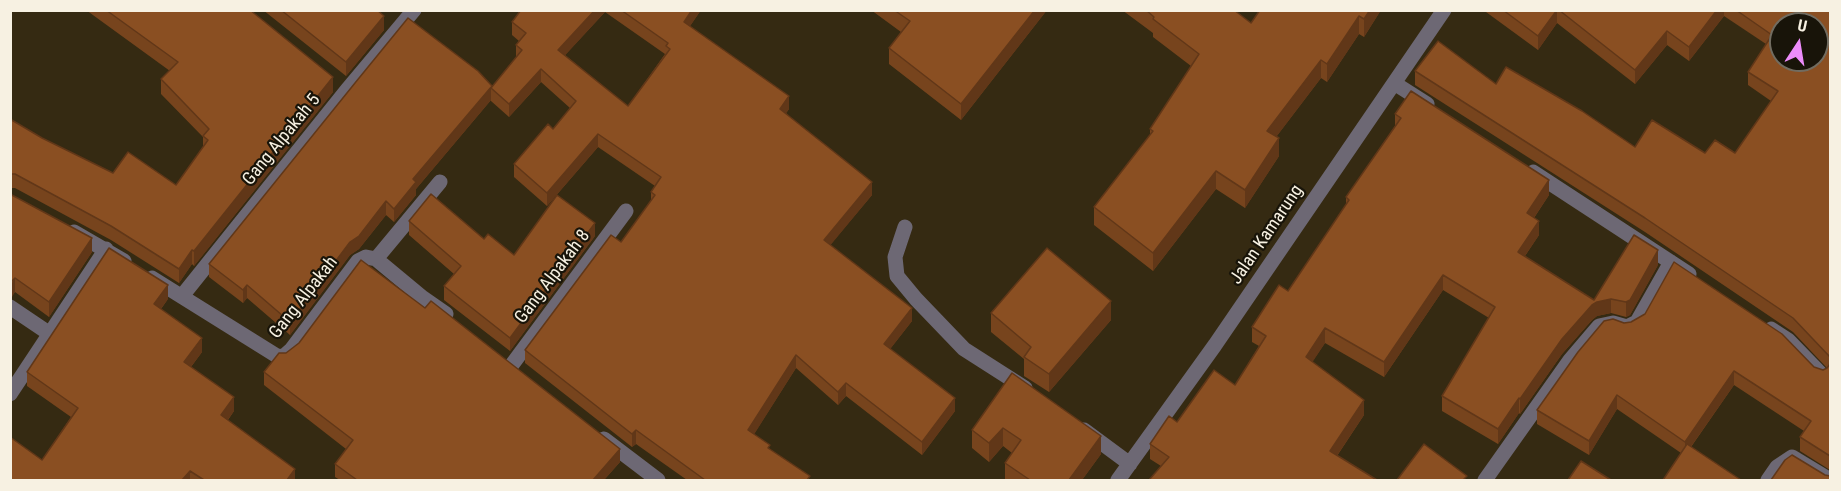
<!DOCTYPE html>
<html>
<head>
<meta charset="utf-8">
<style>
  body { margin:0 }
  #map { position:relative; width:1841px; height:491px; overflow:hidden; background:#352a12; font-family:"Roboto Condensed",sans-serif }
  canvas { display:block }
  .frame { position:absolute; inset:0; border:12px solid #f7f1e2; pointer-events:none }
  .north { position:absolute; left:1769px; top:12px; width:60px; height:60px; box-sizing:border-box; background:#181409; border:2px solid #716c60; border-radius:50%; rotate:12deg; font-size:16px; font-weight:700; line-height:24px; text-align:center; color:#f7f1e2 }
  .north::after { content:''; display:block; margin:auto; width:21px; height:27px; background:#ec8cfa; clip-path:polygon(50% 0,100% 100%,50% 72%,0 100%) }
</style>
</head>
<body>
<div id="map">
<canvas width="1841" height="491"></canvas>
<div class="frame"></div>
<div class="north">U</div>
</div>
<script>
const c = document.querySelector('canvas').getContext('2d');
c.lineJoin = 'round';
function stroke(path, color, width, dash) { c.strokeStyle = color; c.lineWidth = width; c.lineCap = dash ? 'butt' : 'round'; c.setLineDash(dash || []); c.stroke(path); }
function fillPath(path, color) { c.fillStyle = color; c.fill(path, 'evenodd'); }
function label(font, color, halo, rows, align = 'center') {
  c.font = font + ' "Roboto Condensed",sans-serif'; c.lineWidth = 4.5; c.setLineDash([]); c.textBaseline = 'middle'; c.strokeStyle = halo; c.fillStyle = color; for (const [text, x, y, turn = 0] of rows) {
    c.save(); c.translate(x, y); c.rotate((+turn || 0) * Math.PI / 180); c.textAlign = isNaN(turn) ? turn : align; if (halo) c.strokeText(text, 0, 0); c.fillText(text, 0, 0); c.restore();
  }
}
stroke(new Path2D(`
  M1394,83l33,21
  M1533,172l156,102
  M905,227l-10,30 2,19 19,23 48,50 61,39
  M74,232l50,29
  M376,259l64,-77
  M152,278l125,78 6,1 8,-7 67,-89 8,-4 10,2 47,39 23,16
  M182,296l165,-206 67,-80
  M10,307l40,27
  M1771,329l17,11 33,34
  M511,366l115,-155
  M10,394l96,-145
  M1084,430l46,34
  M604,439l54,41
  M1118,480l97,-135 229,-335
  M1485,480l85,-120 29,-34 14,-3 14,4 10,-5 34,-60
  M1768,480l9,-13 15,-10 38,23`), '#6d6874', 15);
fillPath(new Path2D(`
  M86,10h164l83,82 -139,174 -2,-2 -13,19 -68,-43 -96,-52h-5v-69l32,19 71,35 63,12 27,-38v-10l-42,-43v-15l9,-8z
  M263,10h114l7,20 -38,46z
  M521,10h180l-11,16 99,83 -3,4 86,82 -42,50 82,76 -22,28 65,62 -33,44 -76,-59 -8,9 -42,-37 -42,66 16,15 40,31h-123l-51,-36 -4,3 -107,-84v-13l96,-108 30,-41v-9l4,-6 -57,-39 -51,59 -33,-29v-13l39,-35 17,-21 -29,-26 -32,35 -18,-16v-1l-75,89v6l-22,27 -8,-7 -27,34 -9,6 -60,80 -43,-37 -4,5 -34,-26v-13l283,-177 24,-29v-13l3,-4 -7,-6v-13zM605,12l60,42 -37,52 -63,-51z
  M871,10h176l-86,110 -72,-56v-16l12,-16z
  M1122,10h112l17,13 9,-13h121l-17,27 -5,-3 -32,48 -6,-4 -45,59 3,19 -34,52 -29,-19 -63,82 -59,-46v-18l56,-72v-6l41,-63 -38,-29v-4z
  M1486,10h344v460l-30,-19v-14l4,-6 -70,-46 -43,62 -10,6 -64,-44 -28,46 -52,-31v-14l87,-87 199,47 4,-2 -34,-36 -148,-100 -230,-147v-14l81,13 139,63 70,6h30l36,-52 -23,-16v-13l18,-28 -42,-28 -35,45 -22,-16 -32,39 -78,-61 -19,27 -52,-38z
  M1395,114l154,81 -15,23 5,17 -14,21 69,44 64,-35 -28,50 -4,2 -15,-4 -14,3 -5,4 -30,34 -42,60 -1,-1 -21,31 -56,-33v-15l47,-78 -46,-28 -59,87 -59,-34 -13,19 52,53 -27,41 -176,10 -11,-7v-15l27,-22 58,-37 24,-39 -7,-4v-15l36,-36 58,-86v-8l49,-71z
  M10,194l82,58 -43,65 -34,-25 -5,6z
  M409,221l75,18 30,16 81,-19 -85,115 -66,-51v-14l10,-12 -45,-39z
  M168,299l-7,10 41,43 -11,15 43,44 -6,9 67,60h-285l32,-20 29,-43 -44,-31v-14z
  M991,313l120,7 -62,72 -25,-16v-17l-33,-27z
  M264,372l356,90 -16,18h-264l-5,-3v-13l11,-15 -82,-64z
  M1012,373l89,81 -19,26h-77v-17l7,-10 -9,-7 -14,16 -17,-14v-18z`), '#77441d');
fillPath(new Path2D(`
  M595,10h10v2l-47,51v-13z
  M692,10h9l-17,25v-13z
  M1035,10h12l-86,110v-16z
  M1370,10h11l-17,27v-18z
  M1557,10v13l-19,27v-14z
  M1717,10h7v6l-35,45v-14z
  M384,16v14l-38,46v-14z
  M1359,16v18l-32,48v-18z
  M1667,31v14l-32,39v-14z
  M1321,60v18l-54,71v-18z
  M541,69v13l-32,35v-13z
  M333,77v15l-139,174v-15z
  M492,86l-1,2v12l-75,89v6l-22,27v-13l19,-30z
  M789,96v13l-9,13v-13z
  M598,134v13l-51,59v-13z
  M1279,138v18l-34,52v-18z
  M1216,171v18l-63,82v-18z
  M1549,180v15l-22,33v-15z
  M872,182v13l-48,58v-13z
  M386,201v14l-27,34 -9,6 -60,80v-13l60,-80z
  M1539,221v14l-21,31v-14z
  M595,223v13l-85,115v-13z
  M92,238v14l-43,65v-15z
  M192,250v14l-13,19v-14z
  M1658,250v15l-28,50 -4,2v-15z
  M1443,275v15l-59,87v-15z
  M15,278v14l-3,5v-14z
  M168,285v14l-14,19v-14z
  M247,285v13l-4,5v-13z
  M1611,299v14l-14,3 -5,4 -30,34 -42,60v-15l42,-60 30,-34 5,-3z
  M1111,301v19l-62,72v-18z
  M912,308v13l-28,36v-13z
  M1325,328v15l-19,29v-15z
  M202,338v14l-18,24v-14z
  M796,355v13l-48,76v-14z
  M1734,371v14l-49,70v-13z
  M846,383v13l-8,9v-13z
  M1617,395v14l-28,46v-14z
  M234,397v14l-13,18v-14z
  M955,398v13l-33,44v-13z
  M1519,398v15l-21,31v-15z
  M1364,400v15l-34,51v-15z
  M1003,428v18l-14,16v-19z
  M636,430v14l-4,3v-13z
  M1101,436v18l-19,26h-13z
  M620,449v13l-16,18h-11z
  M295,469v11h-8z
  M190,471v9h-8z`), '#613718');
const building = new Path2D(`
  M106,10h144l83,67 -139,174 -2,-1 -13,19 -68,-43 -96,-52h-5v-55l32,19 71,35 15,-21 48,33 32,-45 -5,-4 6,-7 -48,-50 17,-17z
  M281,10h96l7,6 -38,46z
  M521,10h74l-37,40 70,56 42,-57 -4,-3 2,-3 -47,-33h71l-8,12 105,74 -9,13 92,73 -48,58 88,68 -28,36 71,54 -33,44 -76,-59 -8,9 -42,-37 -48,75 22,15 -2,3 42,28 -3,4h-102l-69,-50 -4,4 -107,-84 86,-115 10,7 34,-47 -4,-3 10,-15 -63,-43 -51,59 -33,-29 34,-40 5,5 23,-28 -35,-32 -32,35 -18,-16 31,-38 -6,-5 10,-12 -14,-11z
  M894,10h141l-74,94 -72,-56 21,-27z
  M1146,10h88l17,13 9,-13h110l-6,9 -5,-3 -32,48 -6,-4 -54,71 12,7 -34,52 -29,-19 -63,82 -59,-46 59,-76 -3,-2 49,-75 -46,-35 1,-2z
  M1503,10h54l-19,26z
  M1559,10h158l-28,37 -22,-16 -32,39z
  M1736,10h94v446l-30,-19 11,-16 -77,-50 -49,71 -68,-47 -28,46 -52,-31 41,-58 26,-31 9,-2 11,4 7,-1 14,-8 29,-52 108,72 32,33 9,3 4,-2 3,-4v-7l-37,-39 -148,-100 -230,-147 23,-30 58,43 10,-17 76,44 53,36 17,-27 53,33 10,-13 20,13 43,-62 -30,-19 24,-37zM1781,24h36v36h-36z
  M408,18l70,53 14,15 -79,93 3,3 -22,27 -8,-8 -27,35 -9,6 -60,80 -43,-37 -4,5 -34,-26 146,-181z
  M1411,91l138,89 -22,33 12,8 -21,31 76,48 40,-65 24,15 -28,50 -4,2 -15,-3 -14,3 -5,3 -30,34 -42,60 -1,-1 -21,31 -56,-33 53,-89 -52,-32 -59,87 -59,-34 -19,29 58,43 -34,51 47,29h-228l20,-23 -19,-13 19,-28 8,6 37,-52 21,15 31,-49 -14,-9 27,-42 9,6 61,-91 -3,-3 55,-79 -6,-4z
  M10,194l82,44 -43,64 -34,-24 -5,5z
  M431,194l53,45 4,-5 26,21 43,-60 38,28 -85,115 -66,-52 17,-20 -52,-45z
  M109,248l59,37 -14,19 48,34 -18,24 50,35 -13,18 74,54 -8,11h-83l-14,-9 -8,9h-172v-43l32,23 36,-52 -51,-36z
  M1047,248l64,53 -62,73 -25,-17 7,-10 -40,-34z
  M361,260l64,48 6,-7 189,148 -27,31h-236l-22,-16 18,-24 -89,-68 15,-19h7l13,-10z
  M1012,373l89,63 -32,44h-39l-25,-17 16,-23 -18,-12 -14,15 -17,-13z
  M1424,444l43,32 -4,4h-66z
  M1687,444l54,36h-78z
  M1792,455l33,20 5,1v4h-59l14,-20z
  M1581,461l30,19h-43z`);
fillPath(building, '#8a4f22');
stroke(building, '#613718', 1.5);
label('18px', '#f7f1e2', '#181409', [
  ["Gang Alpakah 5",282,140,-51],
  ["Jalan Kamarung",1267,235,-56],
  ["Gang Alpakah 8",553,277,-53],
  ["Gang Alpakah",304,298,-52]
]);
</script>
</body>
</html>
